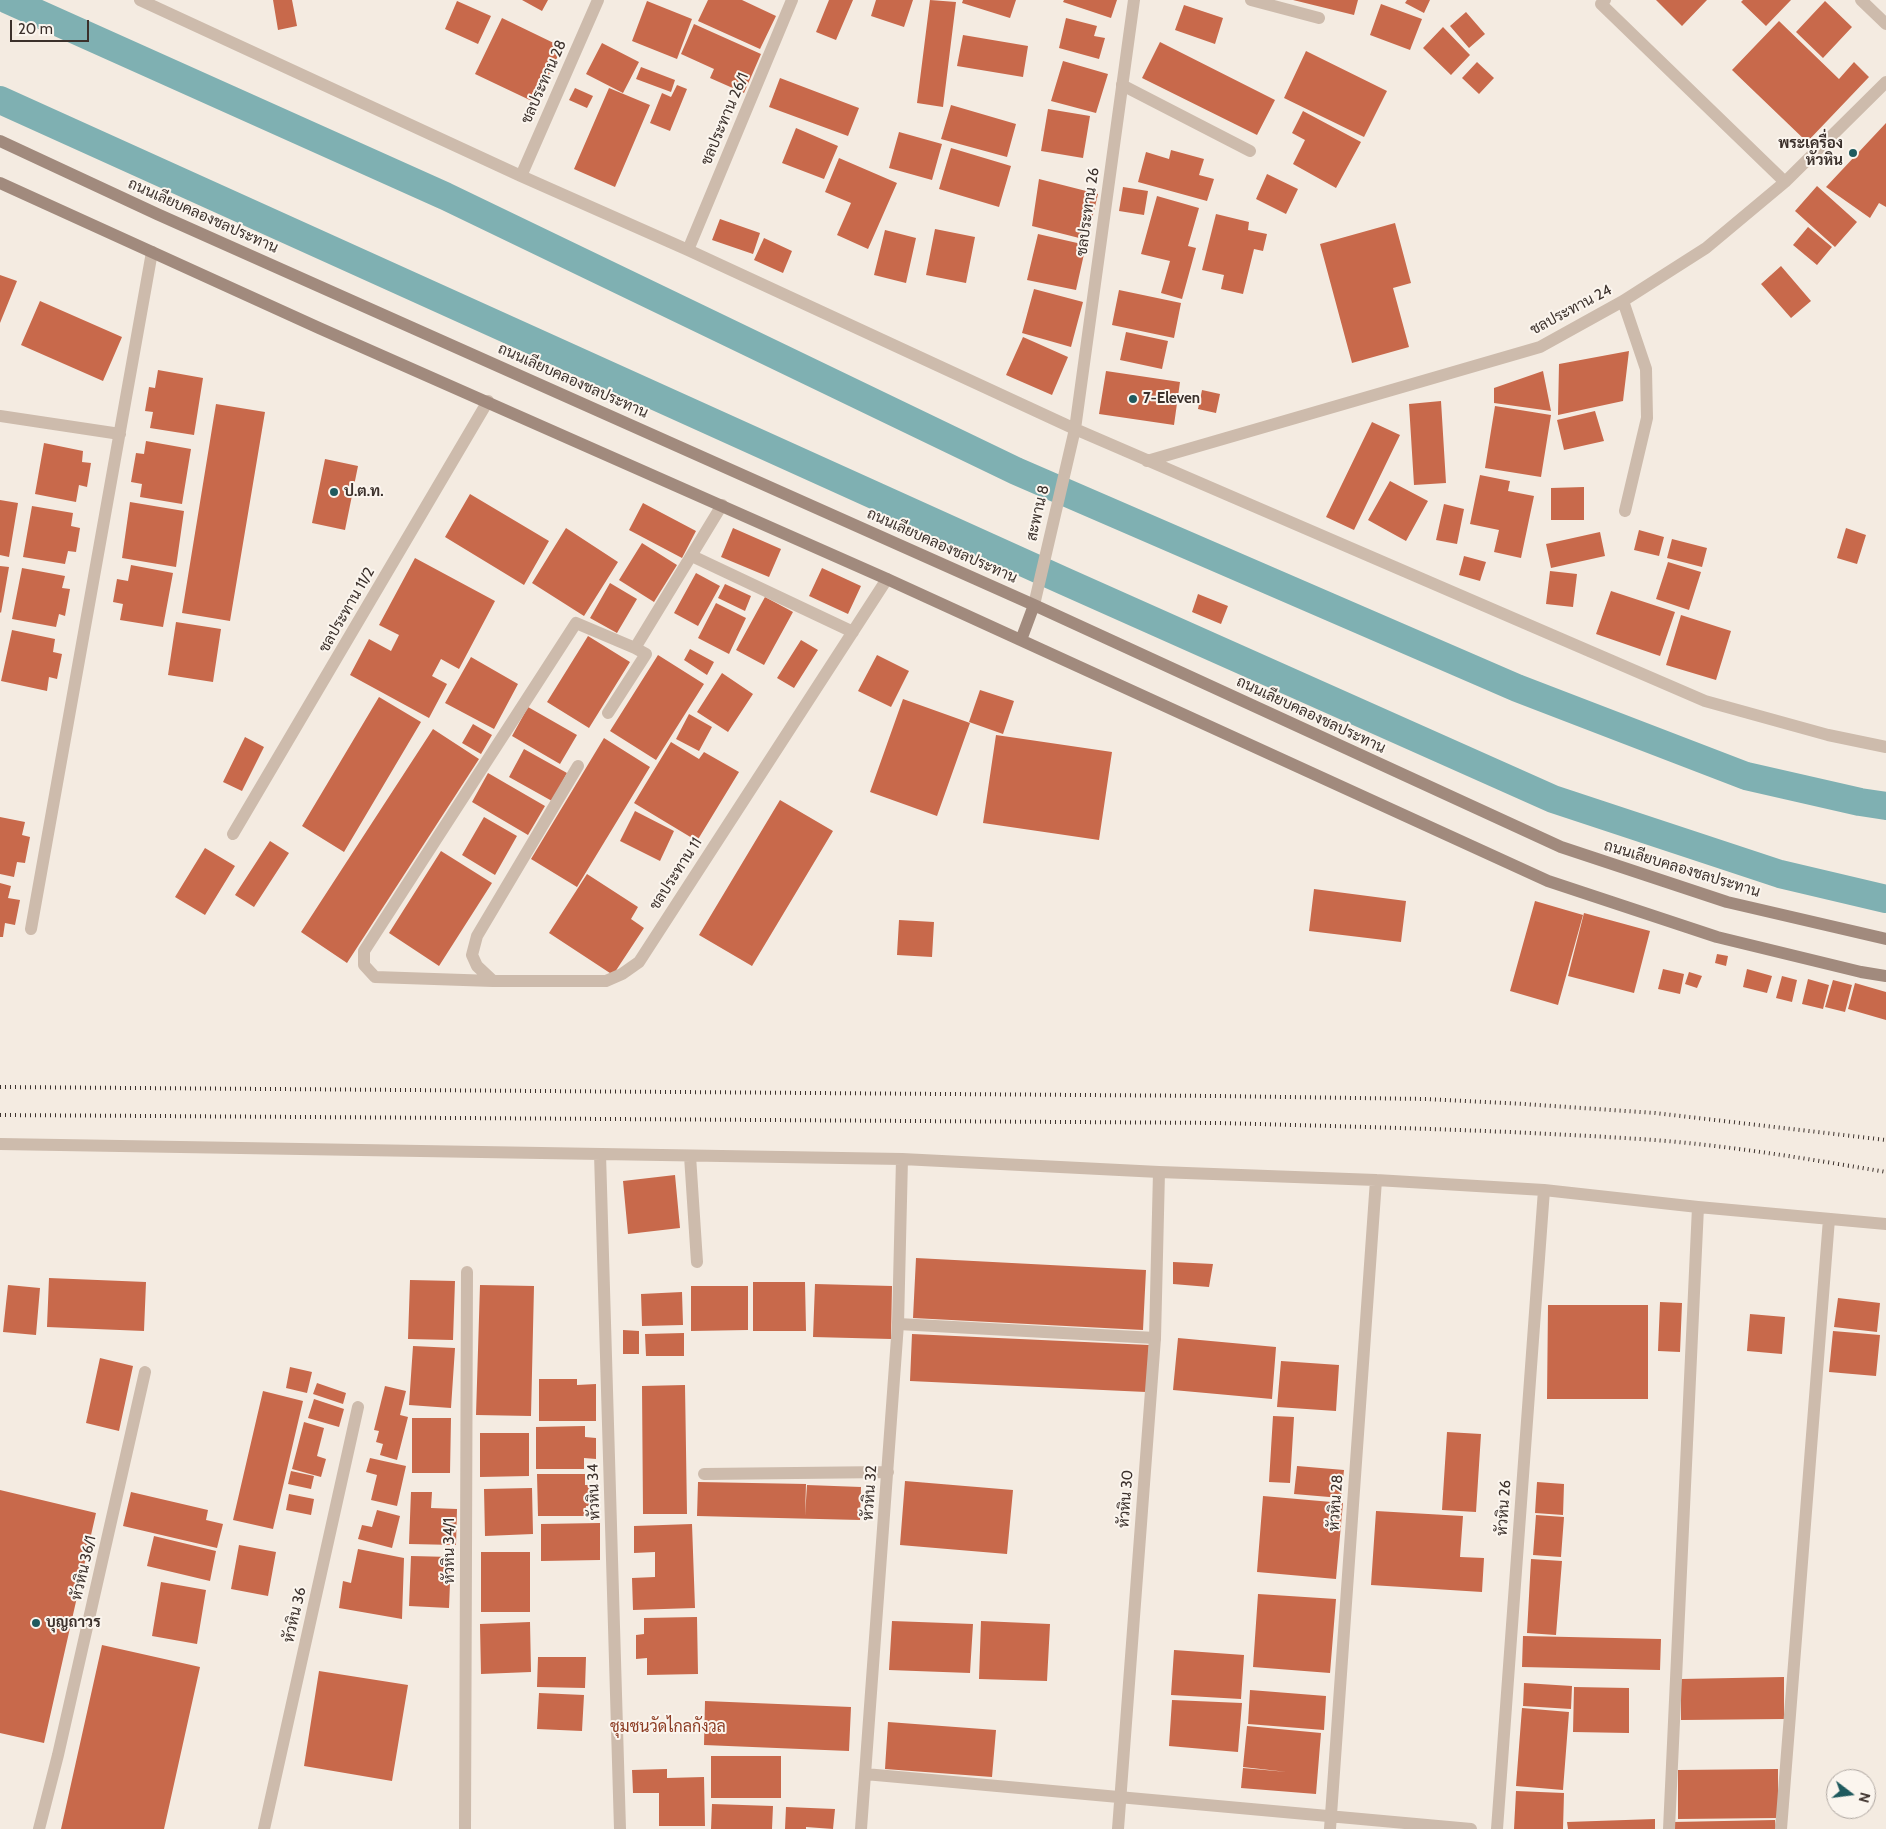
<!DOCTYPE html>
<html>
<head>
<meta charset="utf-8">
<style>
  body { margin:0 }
  #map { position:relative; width:1886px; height:1829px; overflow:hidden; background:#f4ebe1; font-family:Cabin,sans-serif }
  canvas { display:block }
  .north { position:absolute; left:1826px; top:1769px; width:50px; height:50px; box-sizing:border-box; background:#fbf5ee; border:1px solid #aea6a0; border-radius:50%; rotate:105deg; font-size:14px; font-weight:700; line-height:20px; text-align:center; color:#3b302b }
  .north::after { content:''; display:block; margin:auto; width:18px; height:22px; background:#1f5a5e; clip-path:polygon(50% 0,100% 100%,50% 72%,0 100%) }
  .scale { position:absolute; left:10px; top:20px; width:79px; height:22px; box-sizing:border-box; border:2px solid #3b302b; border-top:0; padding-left:6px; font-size:15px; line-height:18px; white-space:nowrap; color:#3b302b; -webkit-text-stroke:4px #fbf5ee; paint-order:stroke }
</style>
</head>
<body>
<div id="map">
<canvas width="1886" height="1829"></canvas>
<div class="north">N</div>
<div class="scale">20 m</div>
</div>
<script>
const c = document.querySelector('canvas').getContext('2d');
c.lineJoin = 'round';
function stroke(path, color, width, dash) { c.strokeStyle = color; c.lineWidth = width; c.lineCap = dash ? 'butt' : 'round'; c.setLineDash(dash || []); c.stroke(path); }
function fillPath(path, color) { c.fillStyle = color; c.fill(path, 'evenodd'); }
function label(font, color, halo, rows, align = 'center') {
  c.font = font + ' Cabin,Sarabun,sans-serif'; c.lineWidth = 4; c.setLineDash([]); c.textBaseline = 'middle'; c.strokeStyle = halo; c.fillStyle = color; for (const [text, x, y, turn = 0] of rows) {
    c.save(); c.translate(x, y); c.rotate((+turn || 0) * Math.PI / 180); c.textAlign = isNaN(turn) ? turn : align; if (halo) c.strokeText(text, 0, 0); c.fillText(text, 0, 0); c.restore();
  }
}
stroke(new Path2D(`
  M8,0l437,196 571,275 501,217 229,88 114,26 26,4
  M0,100l1064,481 489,218 227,75 106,25`), '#7fb0b2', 28);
fillPath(new Path2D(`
  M273,0h19l5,26 -19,4z
  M522,0h26l-6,11z
  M708,0h34l34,16 -16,33 -62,-28z
  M829,0h24l-17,40 -20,-8z
  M876,0h37l-9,27 -33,-11z
  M930,0l26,2 -13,105 -26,-4z
  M963,0h53l-6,18 -48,-15z
  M1064,0h53l-6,18 -48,-16z
  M1293,0h65l-4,15z
  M1407,0h23l-6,13 -19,-10z
  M1656,0h51l-25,26z
  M1743,0h48l-25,26 -25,-24z
  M457,1l34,15 -13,28 -33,-15z
  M647,1l45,18 -15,40 -45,-18z
  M1825,1l27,26 -29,31 -27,-26z
  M1381,4l41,15 -12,31 -40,-15z
  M1184,5l39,13 -8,26 -40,-14z
  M1466,12l19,22 -16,14 -19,-22z
  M502,18l60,29 -26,56 -61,-29z
  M1066,18l31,8 -3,10 11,2 -6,21 -40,-11z
  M1779,21l60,58 15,-17 15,15 -62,65 -75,-72z
  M694,24l67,30 -17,39 -34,-15 4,-9 -33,-15z
  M1443,27l27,28 -19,20 -28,-27z
  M963,35l65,11 -5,31 -66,-11z
  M1160,42l115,58 -18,35 -115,-57z
  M602,43l37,19 -16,31 -37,-19z
  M1306,51l81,40 -23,46 -80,-39z
  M1063,61l45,13 -12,39 -45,-12z
  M1477,62l17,16 -15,16 -17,-16z
  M641,67l34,13 -4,12 -35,-13z
  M780,78l79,30 -11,28 -79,-29z
  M677,85l10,4 -17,42 -20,-8 12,-30 9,4z
  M575,88l18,8 -6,12 -18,-8z
  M609,88l41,17 -35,82 -41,-18z
  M951,105l65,19 -9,33 -66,-18z
  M1048,109l42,7 -7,42 -42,-7z
  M1303,111l58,31 -25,46 -43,-24 12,-24 -13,-7z
  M1886,123v84l-7,-4 -9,15 -44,-31z
  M796,128l42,18 -14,33 -42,-16z
  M899,132l43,12 -10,36 -43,-12z
  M951,148l60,18 -12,41 -60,-18z
  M1171,150l33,9 -5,16 15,4 -7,22 -69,-19 8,-30 23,7z
  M839,158l58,25 -29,66 -31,-14 14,-32 -26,-11z
  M1267,174l31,15 -12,25 -30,-15z
  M1039,179l59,15 -11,46 -55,-14z
  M1817,186l40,36 -22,25 -40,-36z
  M1123,187l25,4 -4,24 -25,-4z
  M1157,196l42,12 -11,38 8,2 -14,51 -21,-6 9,-32 -29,-7z
  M1216,214l33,8 -1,8 19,4 -4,17 -9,-2 -11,45 -22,-5 3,-14 -22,-5z
  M720,219l40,14 -7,21 -41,-14z
  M1395,223l16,60 -18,5 16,59 -57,16 -32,-119z
  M1808,227l24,20 -15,18 -24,-20z
  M935,229l40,8 -9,46 -40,-8z
  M885,230l31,8 -10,45 -32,-8z
  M1038,234l48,11 -10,45 -49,-10z
  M764,238l28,13 -9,22 -29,-13z
  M1781,266l30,35 -20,17 -30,-34z
  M0,275l17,6 -17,42z
  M1034,289l49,13 -12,45 -49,-14z
  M1119,290l62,13 -7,35 -62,-13z
  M40,301l82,36 -19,44 -82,-36z
  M1126,332l42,9 -6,28 -42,-9z
  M1023,337l45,20 -16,38 -46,-20z
  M1629,351l-6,50 -65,14 1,-51z
  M158,370l45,8 -9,57 -44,-7 3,-16 -8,-1 4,-24 6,1z
  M1106,371l74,11 -6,43 -75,-11z
  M1543,371l8,40 -57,-8v-15z
  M1202,390l18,4 -4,19 -18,-4z
  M1441,401l5,82 -32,2 -5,-81z
  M216,404l49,8 -35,209 -48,-8z
  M1495,406l56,9 -10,62 -56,-9z
  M1595,411l9,30 -40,9 -7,-30z
  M1372,422l28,13 -46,95 -28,-13z
  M146,441l45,8 -9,55 -42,-7 2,-13 -11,-2 5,-29 8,1z
  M44,443l39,8 -1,11 9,1 -4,24 -8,-2 -3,17 -41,-8z
  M325,459l33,7 -13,64 -33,-7z
  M1480,475l30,6 -2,10 26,5 -13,62 -27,-6 5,-22 -29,-6z
  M1390,481l38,20 -22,40 -38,-21z
  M1584,487v33h-33v-32z
  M470,494l79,47 -25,44 -79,-48z
  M0,500l18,3 -9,54 -9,-2z
  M130,502l54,9 -8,56 -54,-9z
  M643,503l53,28 -14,27 -53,-28z
  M1444,504l20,5 -7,35 -21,-4z
  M32,506l41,7 -2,13 9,2 -4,24 -8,-1 -3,13 -42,-7z
  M566,528l52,34 -34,54 -52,-33z
  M733,528l48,21 -12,28 -48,-20z
  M1846,528l20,7 -9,29 -20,-6z
  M1639,530l25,7 -5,19 -25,-6z
  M1600,532l5,24 -54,12 -5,-24z
  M1672,539l35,9 -5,19 -35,-9z
  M642,543l35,22 -23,37 -35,-22z
  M1464,556l22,6 -6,19 -21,-6z
  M415,558l80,43 -36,68 -18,-10 -9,17 15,8 -18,34 -79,-43 19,-36 22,12 8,-16 -20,-10z
  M1668,562l33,10 -12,38 -33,-11z
  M131,565l42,8 -10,54 -43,-7 3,-16 -10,-2 4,-23 11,2z
  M0,566l9,1 -8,46 -1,-1z
  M22,568l43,8 -3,12 8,1 -5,27 -6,-2 -3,13 -44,-8z
  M822,568l39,18 -13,28 -39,-18z
  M1550,571l27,3 -4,33 -27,-3z
  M696,573l24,13 -22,40 -24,-13z
  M610,583l27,16 -20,34 -27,-15z
  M725,584l26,12 -6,15 -27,-13z
  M1611,591l64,21 -15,44 -64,-22z
  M1198,594l30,12 -7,18 -29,-12z
  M765,597l28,15 -29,53 -28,-15z
  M716,603l30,15 -17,36 -31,-16z
  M1681,615l50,16 -15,49 -50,-15z
  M176,622l45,7 -8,53 -45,-7z
  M12,630l43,9 -2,13 9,2 -5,25 -8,-2 -2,14 -46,-10z
  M588,636l42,26 -41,66 -42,-26z
  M801,640l17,10 -24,38 -17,-10z
  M690,649l24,13 -7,13 -23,-15z
  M658,655l46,29 -48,76 -46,-29z
  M877,655l32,16 -18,36 -33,-16z
  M471,657l47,27 -24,45 -49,-26z
  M722,673l31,21 -25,38 -31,-20z
  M980,690l34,11 -11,33 -34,-12z
  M379,697l42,25 -77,130 -42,-26z
  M903,699l67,24 -33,93 -67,-24z
  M528,707l49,28 -17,29 -48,-28z
  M689,714l23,13 -13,24 -23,-12z
  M473,724l19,11 -11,19 -19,-11z
  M433,729l46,30 -132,204 -46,-31z
  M996,735l116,17 -13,88 -116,-17z
  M245,737l19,10 -22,44 -19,-9z
  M604,738l46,29 -73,120 -46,-28z
  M671,742l28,17 5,-7 35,20 -42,69 -63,-38z
  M524,749l43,24 -15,28 -43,-24z
  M488,773l57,33 -17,29 -56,-33z
  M780,800l53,31 -81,135 -53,-31z
  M635,811l39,20 -14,30 -40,-20z
  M0,817l25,5 -3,13 8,2 -5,26 -8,-1 -3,15 -14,-3z
  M484,817l33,19 -22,39 -33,-20z
  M270,841l19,12 -35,54 -19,-12z
  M205,848l30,18 -30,49 -30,-18z
  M441,851l51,32 -53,83 -50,-33z
  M587,874l51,33 -7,12 13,9 -31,47 -64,-42z
  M0,883l11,3 -3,12 12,2 -5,25 -10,-2 -2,14h-3z
  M1314,889l92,12 -5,41 -92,-11z
  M1535,901l48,14 -25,90 -48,-14z
  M1584,913l66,18 -16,62 -66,-17z
  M899,920l35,2 -2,35 -35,-2z
  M1717,954l11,2 -2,10 -11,-3z
  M1663,969l21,5 -4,20 -22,-5z
  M1747,969l25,7 -5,17 -24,-6z
  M1689,972l13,4 -5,12 -12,-4z
  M1782,976l15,4 -5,22 -16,-4z
  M1808,979l21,6 -6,24 -21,-5z
  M1833,980l19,5 -7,27 -20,-5z
  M1855,983l31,9v28l-38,-11z
  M675,1175l5,53 -52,6 -5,-53z
  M916,1258l230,12 -3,60 -230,-12z
  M1173,1262l40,2 -4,23 -36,-3z
  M49,1278l97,4 -2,49 -97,-4z
  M410,1280l45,1 -2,59 -45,-1z
  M753,1282h52l1,49h-53z
  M815,1284l77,2 -1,53 -78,-2z
  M8,1285l32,3 -4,47 -33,-3z
  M480,1285l54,1 -3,130 -55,-1z
  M691,1286h57v44l-57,1z
  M682,1292l1,33 -41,1 -1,-32z
  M1838,1298l42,5 -3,29 -43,-5z
  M1660,1302l22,1 -2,49 -22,-1z
  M1548,1305h100v94h-101z
  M1750,1314l35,3 -3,37 -35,-3z
  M623,1330l16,1v23h-16z
  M1833,1331l47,4 -4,41 -47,-4z
  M684,1333v23h-38l-1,-22z
  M912,1334l237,11 -3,47 -236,-11z
  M1178,1338l98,9 -4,52 -99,-9z
  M413,1346l42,2 -4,60 -42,-3z
  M100,1358l33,8 -14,65 -33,-8z
  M1281,1361l58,4 -3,46 -59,-4z
  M290,1367l22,5 -5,21 -21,-5z
  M539,1379h38v6l19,-1v37h-57z
  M317,1383l29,10 -3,11 -30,-10z
  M685,1385l2,129h-44l-1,-128z
  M385,1386l21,5 -6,24 8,2 -11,43 -17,-5 3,-11 -7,-2 3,-11 -5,-1z
  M263,1391l40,10 -30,128 -40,-9z
  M314,1399l30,10 -5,18 -31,-9z
  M1273,1416l21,1 -4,66 -21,-1z
  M412,1418h39l-1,55h-38z
  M304,1422l20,6 -7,28 9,3 -5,18 -29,-8z
  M585,1426v11l11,1v21l-12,-1v11h-48v-42z
  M1447,1432l34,2 -5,78 -34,-2z
  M480,1433h49v43l-49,1z
  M370,1458l36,8 -9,40 -26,-6 6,-25 -11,-3z
  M1297,1466l47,4 -3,28 -47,-4z
  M291,1471l23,5 -3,13 -23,-5z
  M537,1474h48v11h10l1,21h-10v10h-48z
  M905,1481l108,9 -6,64 -107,-9z
  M698,1482l108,2 -1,32 2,-31 54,2 -1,33 -163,-4z
  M1537,1482l27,2 -1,31 -28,-2z
  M532,1488l1,46 -48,2 -1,-47z
  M0,1490l96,23 -52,230 -44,-10z
  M131,1492l77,18 -2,10 17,4 -6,24 -94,-22z
  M411,1492h21l-1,16 26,1 -1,36 -47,-1z
  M289,1494l25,5 -3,16 -25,-5z
  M1263,1496l80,7 -7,76 -79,-7z
  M377,1510l23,6 -8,32 -34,-9 4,-14 10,2z
  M1376,1511l87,5 -3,41 24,1 -2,34 -111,-7z
  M1536,1515l28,2 -3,40 -28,-2z
  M600,1523v37l-59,1v-37z
  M692,1524l3,84 -62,2 -1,-32 23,-1v-25l-21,1v-27z
  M154,1536l62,15 -6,30 -63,-15z
  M239,1545l37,7 -8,44 -37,-7z
  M358,1549l46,9 -2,61 -63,-11 4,-27 8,2z
  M481,1552h49v60h-49z
  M411,1556l40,1 -2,51 -40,-2z
  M1531,1559l31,2 -6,74 -29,-2z
  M161,1582l45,8 -9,54 -45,-8z
  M1258,1594l78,5 -6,74 -77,-6z
  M697,1617l1,57 -51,1v-17l-11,1v-24l8,-1v-16z
  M892,1621l81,3 -3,49 -81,-3z
  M981,1621l69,3 -3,57 -68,-2z
  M530,1622l1,50 -50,2 -1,-50z
  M1523,1636l138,3 -1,31 -138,-3z
  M102,1645l98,22 -36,162h-103z
  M1174,1650l70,5 -3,44 -70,-4z
  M538,1657h48l-1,31 -48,-1z
  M319,1671l89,14 -16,96 -88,-15z
  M1784,1677v42l-103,1v-41z
  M1524,1683l48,3 -1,23 -48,-3z
  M1574,1687l55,1v45l-56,-1z
  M1250,1690l76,6 -2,34 -76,-6z
  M539,1693l45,2 -2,36 -45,-2z
  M1172,1700l70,3 -4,49 -69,-6z
  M705,1701l146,6 -2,44 -145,-6z
  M1522,1708l47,4 -6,78 -47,-4z
  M888,1722l108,8 -4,47 -107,-8z
  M1247,1726l74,7 -5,61 -75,-6 2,-20 44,4 -44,-5z
  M711,1756h70v42h-70z
  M667,1769v9l37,-1 1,49h-46v-33h-26l-1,-23z
  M1778,1769v49l-100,1v-49z
  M1516,1791l48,2 -1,36h-49z
  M712,1804l61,2 -1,23h-61z
  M786,1807l49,2 -2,20 -27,-2v2h-21z
  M1655,1819v10h-87l-1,-7z
  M1775,1820l1,9h-103v-7z`), '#c8694b');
stroke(new Path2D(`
  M1251,0l68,18
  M1122,85l128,66
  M898,1324l257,14`), '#cdbbac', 12);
stroke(new Path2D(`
  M140,0l381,176 167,74 387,179 630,272 123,34 58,12
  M1605,0l-4,4 184,178
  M1861,0l25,24
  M521,176l77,-176
  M688,250l104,-250
  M1623,301l23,68 1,49 -22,93
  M0,416l120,18
  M1147,461l393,-114 83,-46 83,-53 79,-66 101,-100
  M722,505l-87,143 -59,-25 -212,328v14l11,12 118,4h113l16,-7 17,-12 248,-383
  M692,556l161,76
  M1034,605l41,-176 59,-429
  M608,713l38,-59 -11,-6
  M233,834l255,-433
  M31,929l121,-677
  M493,981l-16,-15 -5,-11 5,-19 101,-170
  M0,1144l902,15 257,13 217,8 168,10 154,17 188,17
  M600,1154l20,675
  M690,1156l7,106
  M704,1474l184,-2
  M865,1774l606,55
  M39,1829l19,-74 87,-383
  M264,1829l94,-422
  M465,1829l2,-557
  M861,1829l37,-505 4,-165
  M1118,1829l37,-491 4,-166
  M1330,1829l46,-649
  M1497,1829l47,-639
  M1669,1829l29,-622
  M1781,1829l48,-610`), '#cdbbac', 12);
stroke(new Path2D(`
  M0,141l157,73 877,391 527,242 166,55 159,37
  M0,183l319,145 568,251 661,302 169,56 144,35 25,4
  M1021,640l13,-35`), '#a18a7d', 12);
stroke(new Path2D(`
  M0,1087l1217,9 209,3 98,5 131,9 231,27
  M0,1115l1220,8c145,4 290,7 434,17 78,6 155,19 232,32`), '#3b302b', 4, [1, 4]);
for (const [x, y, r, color] of [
  [1853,153,5,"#1f5a5e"],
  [1133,399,5,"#1f5a5e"],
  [334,492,5,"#1f5a5e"],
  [36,1623,5,"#1f5a5e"]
]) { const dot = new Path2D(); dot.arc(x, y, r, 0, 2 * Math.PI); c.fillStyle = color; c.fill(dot); stroke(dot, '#fbf5ee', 2); }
label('15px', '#3b302b', '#fbf5ee', [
  ["ชลประทาน 28",544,82,-66],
  ["ชลประทาน 26/1",725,119,-67],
  ["ชลประทาน 26",1088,212,-82],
  ["ถนนเลียบคลองชลประทาน",203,216,24],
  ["ชลประทาน 24",1571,310,-28],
  ["ถนนเลียบคลองชลประทาน",573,381,24],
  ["สะพาน 8",1038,513,-77],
  ["ถนนเลียบคลองชลประทาน",942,546,24],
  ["ชลประทาน 11/2",347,610,-60],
  ["ถนนเลียบคลองชลประทาน",1311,715,25],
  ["ถนนเลียบคลองชลประทาน",1682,869,17],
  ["ชลประทาน 11",676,874,-57],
  ["หัวหิน 34",594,1492,-92],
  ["หัวหิน 32",870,1493,-86],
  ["หัวหิน 30",1126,1499,-86],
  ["หัวหิน 28",1336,1503,-86],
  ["หัวหิน 26",1504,1508,-86],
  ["หัวหิน 34/1",450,1551,-90],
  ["หัวหิน 36/1",84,1568,-77],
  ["หัวหิน 36",295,1615,-77]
]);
label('bold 15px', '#3b302b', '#fbf5ee', [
  ["พระเครื่อง",1843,144,"right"],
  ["หัวหิน",1843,161,"right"],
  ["7-Eleven",1143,399],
  ["ป.ต.ท.",344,492],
  ["บุญถาวร",46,1623]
], 'left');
label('16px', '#8c3b22', '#fbf5ee', [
  ["ชุมชนวัดไกลกังวล",668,1727]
]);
</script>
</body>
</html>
